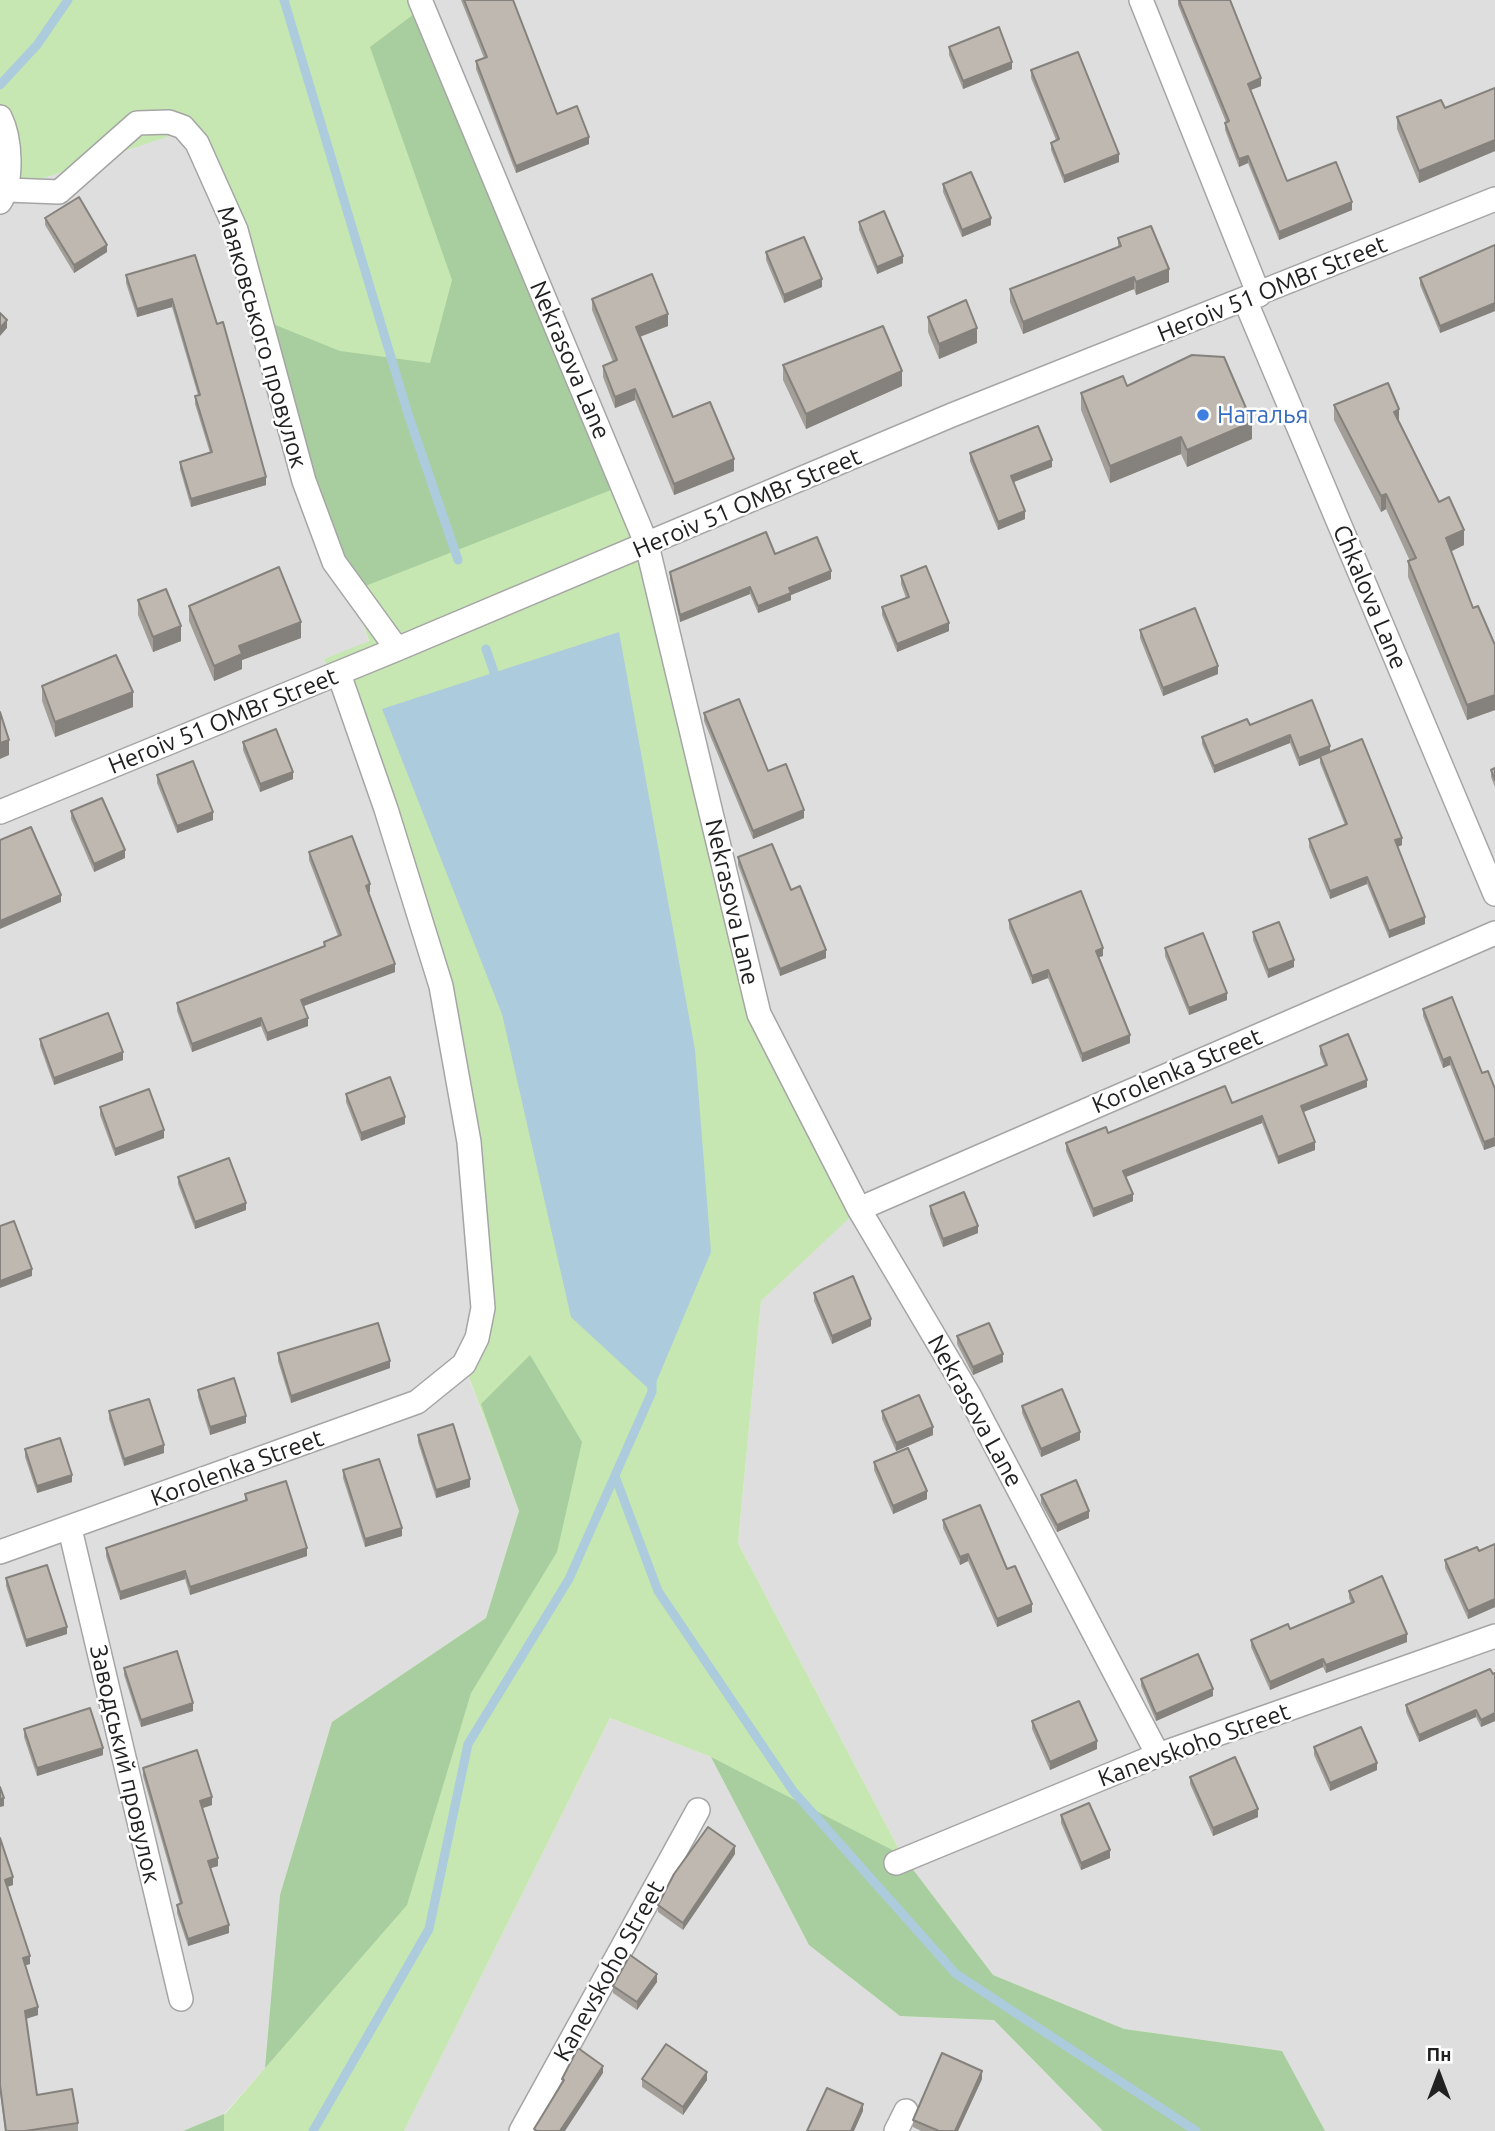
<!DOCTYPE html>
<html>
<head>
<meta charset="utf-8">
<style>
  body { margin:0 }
  #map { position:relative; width:1495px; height:2131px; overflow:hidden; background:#f1efe8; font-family:Ubuntu,sans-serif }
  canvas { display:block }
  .north { position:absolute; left:1404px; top:2040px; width:70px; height:70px; -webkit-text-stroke:5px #fff; paint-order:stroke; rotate:0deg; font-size:19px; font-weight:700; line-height:28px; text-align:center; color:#212121 }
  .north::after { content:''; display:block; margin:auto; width:24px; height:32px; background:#212121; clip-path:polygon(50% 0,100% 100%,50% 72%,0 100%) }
</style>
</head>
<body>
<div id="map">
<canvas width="1495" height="2131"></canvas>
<div class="north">Пн</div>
</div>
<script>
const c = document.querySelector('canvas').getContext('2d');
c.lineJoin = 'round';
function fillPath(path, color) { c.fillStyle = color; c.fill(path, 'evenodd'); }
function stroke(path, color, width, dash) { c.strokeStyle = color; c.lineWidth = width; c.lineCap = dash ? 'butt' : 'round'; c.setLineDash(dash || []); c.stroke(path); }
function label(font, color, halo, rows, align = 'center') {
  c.font = font + ' Ubuntu,sans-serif'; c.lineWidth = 5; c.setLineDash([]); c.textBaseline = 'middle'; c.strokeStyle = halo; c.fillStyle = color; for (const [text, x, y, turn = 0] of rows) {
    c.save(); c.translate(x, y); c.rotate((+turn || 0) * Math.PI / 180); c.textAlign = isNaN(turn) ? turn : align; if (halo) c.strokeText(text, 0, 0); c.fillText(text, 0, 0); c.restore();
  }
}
fillPath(new Path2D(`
  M424,0h1071v2131h-170l-43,-80 -158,-22 -131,-54 -91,-120 -164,-312 23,-242 98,-93 -100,-194 -112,-469 -36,-55z
  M194,128l175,514 -45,17 62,150 55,177 42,322 -19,57 55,146 -33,107 -154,104 -52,173 -15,173 -41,46 -41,17h-183v-1929l8,-12z
  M610,1718l101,39 98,188 91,71 94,4 109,111h-699z`), '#dfdede');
fillPath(new Path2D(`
  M0,0h424l187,490 36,55 112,469 100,195 -98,92 -23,242 164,312 91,120 131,54 158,22 43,80h-222l-109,-111 -94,-4 -91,-71 -98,-188 -101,-39 -206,413h-221l42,-17 40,-46 15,-173 52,-173 154,-104 33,-107 -55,-147 13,-26 -8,-196 -83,-333 -62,-150 45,-18 -175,-513 -186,62 -8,12z`), '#c6e7b2');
fillPath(new Path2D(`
  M426,5l185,485 -261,102 -92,-274 82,33 90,12 22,-83 -82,-233z
  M530,1355l52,87 -25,110 -86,141 -64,212 -142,163 15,-173 52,-173 154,-104 33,-107 -38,-107z
  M711,1757l191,98 91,120 131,54 158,22 43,80h-222l-109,-111 -94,-4 -91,-71z
  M224,2114v17h-41z`), '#a8cea0');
fillPath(new Path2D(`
  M619,632l76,418 16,202 -59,140 -81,-75 -69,-303 -120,-305z`), '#accbdc');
stroke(new Path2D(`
  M284,0l124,414 50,146
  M0,85l37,-40 31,-45
  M486,649l12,35
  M615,1476l43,115 135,200 163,183 240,157
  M313,2131l116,-202 39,-185 101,-165 83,-187v-11`), '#accbdc', 9);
const street = new Path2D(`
  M420,0l227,545 112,469 100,195 110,186 189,360
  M1141,0l118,295
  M0,117c11,22 13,64 0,85
  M8,190l51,2 78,-69 32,-1 14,5 14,16 39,87 68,251 30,81 63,87
  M1245,300l250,594
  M0,812l397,-163 555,-234 543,-216
  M859,1209l636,-276
  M70,1529l111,470
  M0,1552l417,-150 47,-38 13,-26 6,-30 -14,-166 -28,-156 -55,-177 -47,-135
  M896,1863l262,-108 337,-119
  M521,2131l177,-321
  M896,2131l10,-20`);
stroke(street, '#a5a5a5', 26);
stroke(street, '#fff', 23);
fillPath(new Path2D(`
  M461,0h52l44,114 32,30 -73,29 -40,-104v-8l8,-3z
  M1178,0h52l31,86 -10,4 36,91 65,29 -73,30 -31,-77 -9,4 -14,-37v-7l1,-1 -48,-117z
  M949,47l63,22 -49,20 -14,-34z
  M1031,70l88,92 -55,21 -13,-33v-7l5,-3 -25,-62z
  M1495,88v63l-76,32 -22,-54v-12l48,-9z
  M943,184l48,41 -29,12 -19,-45z
  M45,218l62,34 -33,21 -29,-48z
  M859,222l44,41 -26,11 -18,-44z
  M1118,238l51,44 -33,13 -2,-6 -111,45 -13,-32v-13l108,-42z
  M1495,245v66l-55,22 -20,-48v-7z
  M766,252l56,35 -38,16 -18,-43z
  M195,255l71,230 -75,22 -11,-38v-7l30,-9 -15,-49v-8l3,-1 -26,-88 -35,10 -11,-34v-8z
  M592,299l76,27 -28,11 33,80 61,54 -60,24 -39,-95 -20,8 -12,-31v-11l10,-4 -21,-52z
  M928,317l49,26 -38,16 -11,-27z
  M783,365l119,21 -96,43 -23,-49z
  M1127,386l125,53 -65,28 -6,-13 -71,29 -29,-73v-17z
  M1334,405l65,17 40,80 25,43 -13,6 22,57 22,37v65l-28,10 -59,-143v-16h2l-24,-52 -5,3 -47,-92z
  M970,453l82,14 -38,15 11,37 -27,11 -28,-69z
  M775,554l56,25 -40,16v5l-33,13 -8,-19 -70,28 -10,-43v-7z
  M901,576l48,55 -52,21 -15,-37v-8l24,-9 -5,-14z
  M138,600l43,41 -28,11 -15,-37z
  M189,606l112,32 -59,22v9l-28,12 -25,-60z
  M1140,630l78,44 -55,22 -23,-58z
  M42,686l91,21 -78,30 -13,-36z
  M1312,700l18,52 72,93 -5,2 28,77 -36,14 -22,-54 -37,15 -21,-52v-8l36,-14 -25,-62v-5l-21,8 -9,-23 -76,30 -12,-29v-7l48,-12z
  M704,713l64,58 36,47 -51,21 -49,-118z
  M243,742l50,37 -33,13 -17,-42z
  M1495,768v19l-4,-10v-7z
  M157,775l56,45 -36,13 -20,-50z
  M71,811l54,47 -31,14 -23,-53z
  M309,852l61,40 -1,1 26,79 -91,34 4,20 -41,15 -6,-15 -69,26 -15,-41v-8l147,-56v-5l14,-6 -29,-76z
  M738,857l53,33 35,68 -46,18 -42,-111z
  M1009,920l94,36 -4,1 31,86 -48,19 -34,-84 -16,6 -23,-56z
  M1253,932l41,35 -26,11 -15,-38z
  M1165,948l62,52 -38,15 -24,-59z
  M1423,1009l72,80v57l-11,4 -34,-85 -7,3 -20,-52z
  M40,1039l83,21 -69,25 -14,-39z
  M1320,1046l47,41 -64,25 12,38 -37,14 -16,-41 -136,54 7,24 -40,16 -27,-66v-8l166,-40 93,-37 -5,-12z
  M346,1094l59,30 -44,17 -15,-39z
  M100,1107l64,31 -49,18 -15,-41z
  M178,1177l68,33 -51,19 -17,-45z
  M930,1206l48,27 -35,14 -13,-33z
  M814,1293l57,33 -39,18 -18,-43z
  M957,1336l46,26 -30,13 -16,-31z
  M278,1353l112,15 -99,35 -13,-42z
  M198,1390l48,33 -36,12 -12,-38z
  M1022,1406l58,34 -39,17 -19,-44z
  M109,1411l55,42 -40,13 -15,-47z
  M882,1411l51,24 -37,16 -14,-32z
  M418,1435l52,52 -34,11 -18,-56z
  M25,1449l47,33 -35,11 -12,-36z
  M874,1462l53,37 -34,15 -19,-44z
  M343,1470l59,66 -37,11 -22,-69z
  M245,1494l62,62 -117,39 -5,-16 -65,21 -14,-44v-8l139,-48z
  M1041,1495l48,23 -32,14 -16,-29z
  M943,1520l64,49 25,43 -35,15 -29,-66 -8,4 -17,-37z
  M1495,1544v63l-27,12 -23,-51v-8l34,-9z
  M6,1578l61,56 -41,13 -20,-61z
  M1349,1591l58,51 -81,31 -3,-6 -53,23 -19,-43v-7l39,-11 61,-26 -2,-5z
  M124,1668l69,43 -52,16 -17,-52z
  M1495,1673v48l-14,6 -5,-10 -57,25 -13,-30v-7z
  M1141,1679l72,17 -57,25 -15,-35z
  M1032,1721l65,28 -47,21 -18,-41z
  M24,1729l79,26 -66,21 -13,-39z
  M1314,1747l63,23 -47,21 -16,-36z
  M143,1768l69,37 -10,3 16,58 -8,2 19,65 -41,13 -11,-33v-8l3,-1 -37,-128z
  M1190,1777l68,40 -45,19 -23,-52z
  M1061,1815l49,43 -29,12 -20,-47z
  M0,1838l13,47 -5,2 22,77 -5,1 13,50 -12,4 11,76 41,28v8h-73l-5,-39z
  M735,1854l-52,76 -25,-18v-7z
  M657,1982l-20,28 -24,-17v-7z
  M642,2079l65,1 -24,35 -41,-28z
  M982,2079l-24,52h-37l-8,-4v-7z`), '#a39e98');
fillPath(new Path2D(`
  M1012,62v7l-49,20v-8z
  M1261,78v8l-13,5v-7z
  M589,137v7l-73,29v-7z
  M1495,140v11l-76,32v-12z
  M1119,154v8l-55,21v-7z
  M1248,156v7l-9,4v-8z
  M1352,202v8l-73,30v-8z
  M991,218v7l-29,12v-7z
  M107,245v7l-33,21v-8z
  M903,256v7l-26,11v-7z
  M1169,269v13l-33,13v-13z
  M1134,277v12l-111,45v-12z
  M822,279v8l-38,16v-8z
  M172,299v8l-35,10v-8z
  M1495,303v8l-55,22v-7z
  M668,314v12l-32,12v-11z
  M7,320v8l-7,8v-8z
  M977,328v15l-38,16v-15z
  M902,371v15l-96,43v-15z
  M635,389v11l-20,8v-11z
  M1399,409v16l-5,-13z
  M1252,422v17l-65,28v-17z
  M1181,437v17l-71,29v-17z
  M734,459v12l-60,24v-11z
  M1052,460v7l-41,16v-7z
  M266,477v8l-75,22v-8z
  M1386,494v15l-5,3v-16z
  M1025,511v8l-27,11v-8z
  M1464,530v15l-18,9v-16z
  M831,571v8l-40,16v5l-33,13v-7l31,-18z
  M750,587v7l-70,28v-7z
  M301,622v16l-59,22v9l-28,12v-15l25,-20z
  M949,623v8l-52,21v-8z
  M181,626v15l-28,11v-15z
  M1218,666v8l-55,22v-8z
  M133,692v15l-78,30v-15z
  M1495,695v15l-28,10v-15z
  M1290,735v8l-76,30v-7z
  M9,740v15l-9,4v-16z
  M1330,746v8l-31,12v-8z
  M293,772v7l-33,13v-8z
  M804,810v8l-51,21v-8z
  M213,812v8l-36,13v-7z
  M1402,838v7l-7,3v-8z
  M125,850v8l-31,14v-8z
  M1367,877v7l-37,15v-8z
  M370,884v8l-4,1v-7z
  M61,895v7l-61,27v-8z
  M1425,917v7l-36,14v-7z
  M1103,948v8l-7,2v-7z
  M826,950v8l-46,18v-7z
  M1294,960v7l-26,11v-8z
  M395,964v8l-94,35v-7z
  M1048,970v8l-16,6v-8z
  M1227,993v7l-38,15v-7z
  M261,1018v8l-69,26v-8z
  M308,1018v8l-41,15v-8z
  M1130,1035v8l-48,19v-8z
  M123,1052v8l-69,25v-7z
  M1450,1057v8l-7,3v-8z
  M1367,1080v7l-66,26v-7z
  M1262,1116v7l-139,55v-7z
  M405,1117v7l-44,17v-8z
  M164,1130v8l-49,18v-7z
  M1495,1138v8l-11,4v-8z
  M1315,1142v8l-37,14v-7z
  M1133,1194v7l-40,16v-8z
  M246,1203v7l-51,19v-7z
  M978,1226v7l-35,14v-8z
  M32,1269v7l-32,12v-7z
  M871,1319v7l-39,18v-8z
  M1003,1354v8l-30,13v-8z
  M390,1361v7l-99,35v-7z
  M246,1416v7l-36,12v-8z
  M933,1427v8l-37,16v-8z
  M1080,1432v8l-39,17v-8z
  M164,1445v8l-40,13v-7z
  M72,1475v7l-35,11v-7z
  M470,1479v8l-34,11v-8z
  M927,1491v8l-34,15v-8z
  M1089,1511v7l-32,14v-7z
  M402,1528v8l-37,11v-8z
  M307,1548v8l-117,39v-8z
  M968,1554v7l-8,4v-8z
  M185,1571v8l-65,21v-8z
  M1495,1599v8l-27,12v-8z
  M1032,1604v8l-35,15v-8z
  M67,1627v7l-41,13v-7z
  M1407,1634v8l-81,31v-8z
  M1323,1659v8l-53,23v-8z
  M1213,1689v7l-57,25v-7z
  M193,1703v8l-52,16v-7z
  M1476,1710v7l-57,25v-7z
  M1495,1713v8l-14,6v-7z
  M1097,1741v8l-47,21v-8z
  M103,1748v7l-66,21v-8z
  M1377,1763v7l-47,21v-8z
  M212,1797v8l-12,4v-8z
  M4,1798v8l-4,1v-8z
  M1258,1809v8l-45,19v-8z
  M735,1846v8l-52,76v-7z
  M1110,1850v8l-29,12v-7z
  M218,1858v8l-10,3v-8z
  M13,1877v8l-8,2v-7z
  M229,1925v8l-41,13v-7z
  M30,1956v8l-7,2v-8z
  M657,1974v8l-20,28v-8z
  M38,2007v8l-13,4v-8z
  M603,2066v7l-38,58h-5z
  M982,2071v8l-24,52h-3z
  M707,2072v8l-24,35v-8z
  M863,2104v7l-9,20h-3z`), '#85817c');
const building = new Path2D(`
  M464,0h49l44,114 20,-8 12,31 -73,29 -40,-105 11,-4z
  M1179,0h51l31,78 -13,6 39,97 49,-19 16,40 -73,30 -31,-76 -9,3 -14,-36 4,-2z
  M999,27l13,35 -49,19 -14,-34z
  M1078,52l41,102 -55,22 -13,-33 8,-4 -28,-69z
  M1495,88v52l-76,31 -22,-54 44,-17 4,8z
  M971,172l20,46 -29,12 -19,-46z
  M79,197l28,48 -33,20 -29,-47z
  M884,211l19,45 -26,11 -18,-45z
  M1151,226l18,43 -33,13 -2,-5 -111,45 -13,-33 111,-43 -3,-8z
  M804,237l18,42 -38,16 -18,-43z
  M1495,245v58l-55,23 -20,-48z
  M195,255l22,69 6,-2 43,155 -75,22 -11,-37 32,-10 -17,-56 5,-1 -28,-96 -35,10 -11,-34z
  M652,274l16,40 -32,13 37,90 37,-15 24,57 -60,25 -39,-95 -20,8 -12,-31 14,-6 -25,-61z
  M966,300l11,28 -38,16 -11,-27z
  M0,313l7,7 -7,8z
  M883,326l19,45 -96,43 -23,-49z
  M1192,355l32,2 28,65 -65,28 -6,-13 -71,29 -29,-73 42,-17 4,10z
  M1388,383l11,26 -5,3 45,90 10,-5 15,33 -18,8 27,70 5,-2 17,39v50l-28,10 -59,-144 8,-3 -30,-64 -5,2 -47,-91z
  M1038,426l14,34 -41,16 14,35 -27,11 -28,-69z
  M766,532l9,22 42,-17 14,34 -42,17 2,5 -33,13 -8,-19 -70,28 -10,-43z
  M926,566l23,57 -52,21 -15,-37 27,-10 -8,-21z
  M279,567l22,55 -62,24 3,8 -28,12 -25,-60z
  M166,589l15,37 -28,11 -15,-37z
  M1195,608l23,58 -55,22 -23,-58z
  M116,655l17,37 -78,30 -13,-36z
  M739,699l29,72 18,-7 18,46 -51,21 -49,-118z
  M1312,700l18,46 -31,12 -9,-23 -76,31 -12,-29 45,-18 3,6z
  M0,712l9,28 -9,3z
  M276,729l17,43 -33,12 -17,-42z
  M1362,739l40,99 -7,2 30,77 -36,14 -22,-54 -37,14 -21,-52 38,-15 -27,-68z
  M193,761l20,51 -36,14 -20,-51z
  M1495,768v12l-4,-10z
  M102,798l23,52 -31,14 -23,-53z
  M31,827l30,68 -61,26v-81z
  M352,836l18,48 -4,2 29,78 -94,36 7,18 -41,15 -6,-15 -69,26 -15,-41 148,-57 -1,-4 17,-7 -32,-83z
  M772,844l19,46 9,-4 26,64 -46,19 -42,-112z
  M1081,891l22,57 -7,3 34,84 -48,19 -34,-84 -16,6 -23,-56z
  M1279,922l15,38 -26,10 -15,-38z
  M1203,933l24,60 -38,15 -24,-60z
  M1452,997l30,76 6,-2 7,18v49l-11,4 -34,-85 -7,3 -20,-51z
  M108,1013l15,39 -69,26 -14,-39z
  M1348,1034l19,46 -66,26 14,36 -37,15 -16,-41 -139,55 10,23 -40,15 -27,-66 40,-16 2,6 117,-47 7,17 95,-38 -7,-19z
  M390,1077l15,40 -44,16 -15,-39z
  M149,1089l15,41 -49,19 -15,-42z
  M229,1158l17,45 -51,19 -17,-45z
  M964,1192l14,34 -35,13 -13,-33z
  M14,1221l18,48 -32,12v-55z
  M853,1276l18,43 -39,17 -18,-43z
  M378,1323l12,38 -99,35 -13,-43z
  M989,1323l14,31 -30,13 -16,-31z
  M234,1378l12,38 -36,11 -12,-37z
  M1062,1389l18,43 -39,17 -19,-43z
  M919,1395l14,32 -37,16 -14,-32z
  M149,1399l15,46 -40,14 -15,-48z
  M453,1424l17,55 -34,11 -18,-55z
  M60,1438l12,37 -35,11 -12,-37z
  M908,1448l19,43 -34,15 -19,-44z
  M379,1459l23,69 -37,11 -22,-69z
  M1076,1480l13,31 -32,14 -16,-30z
  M286,1481l21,67 -117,39 -5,-16 -65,21 -14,-44 141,-48 -2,-6z
  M980,1505l27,64 8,-3 17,38 -35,15 -29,-65 -8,3 -17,-37z
  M1495,1544v55l-27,12 -23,-51 32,-13 2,4z
  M47,1565l20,62 -41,13 -20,-62z
  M1382,1576l25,58 -81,31 -3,-6 -53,23 -19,-42 37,-16 2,5 64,-27 -5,-11z
  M177,1651l16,52 -52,17 -17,-52z
  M1198,1654l15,35 -57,25 -15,-35z
  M1490,1669l3,5 2,-1v40l-14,7 -5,-10 -57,25 -13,-30z
  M1079,1701l18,40 -47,21 -18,-41z
  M90,1708l13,40 -66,20 -13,-39z
  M1361,1727l16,36 -47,20 -16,-36z
  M197,1750l15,47 -12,4 18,57 -10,3 21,64 -41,14 -11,-34 5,-2 -39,-135z
  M1235,1757l23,52 -45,19 -23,-51z
  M0,1787l4,11 -4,1z
  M1089,1803l21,47 -29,13 -20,-48z
  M708,1827l27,19 -52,77 -25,-18 16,-31z
  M0,1838l13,39 -8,3 25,76 -7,2 15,49 -13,4 12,84 35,-6 6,34 -53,8h-19l-6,-46z
  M630,1955l27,19 -20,28 -24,-16z
  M666,2044l41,28 -24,35 -41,-28z
  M578,2048l25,18 -43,65h-23l-3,-2 30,-49 -2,-1z
  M942,2053l40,18 -27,60h-16l-26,-11z
  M827,2088l36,16 -12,27h-44z`);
fillPath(building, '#beb8b1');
stroke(building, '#85817c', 2);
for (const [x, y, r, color] of [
  [1203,415,7,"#3f7fe0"]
]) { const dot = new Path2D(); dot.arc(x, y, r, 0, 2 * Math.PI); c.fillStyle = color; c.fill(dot); stroke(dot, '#fff', 2.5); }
label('24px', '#212121', '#fff', [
  ["Heroiv 51 OMBr Street",1272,289,-22],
  ["Маяковського провулок",262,337,74],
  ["Nekrasova Lane",570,360,67],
  ["Heroiv 51 OMBr Street",747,503,-23],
  ["Chkalova Lane",1370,597,67],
  ["Heroiv 51 OMBr Street",223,721,-22],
  ["Nekrasova Lane",732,902,77],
  ["Korolenka Street",1177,1071,-23],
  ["Nekrasova Lane",975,1411,61],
  ["Korolenka Street",237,1468,-20],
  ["Kanevskoho Street",1194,1745,-20],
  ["Заводський провулок",125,1764,77],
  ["Kanevskoho Street",609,1971,-61]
]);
label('24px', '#366cbe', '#fff', [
  ["Наталья",1217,415]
], 'left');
</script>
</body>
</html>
